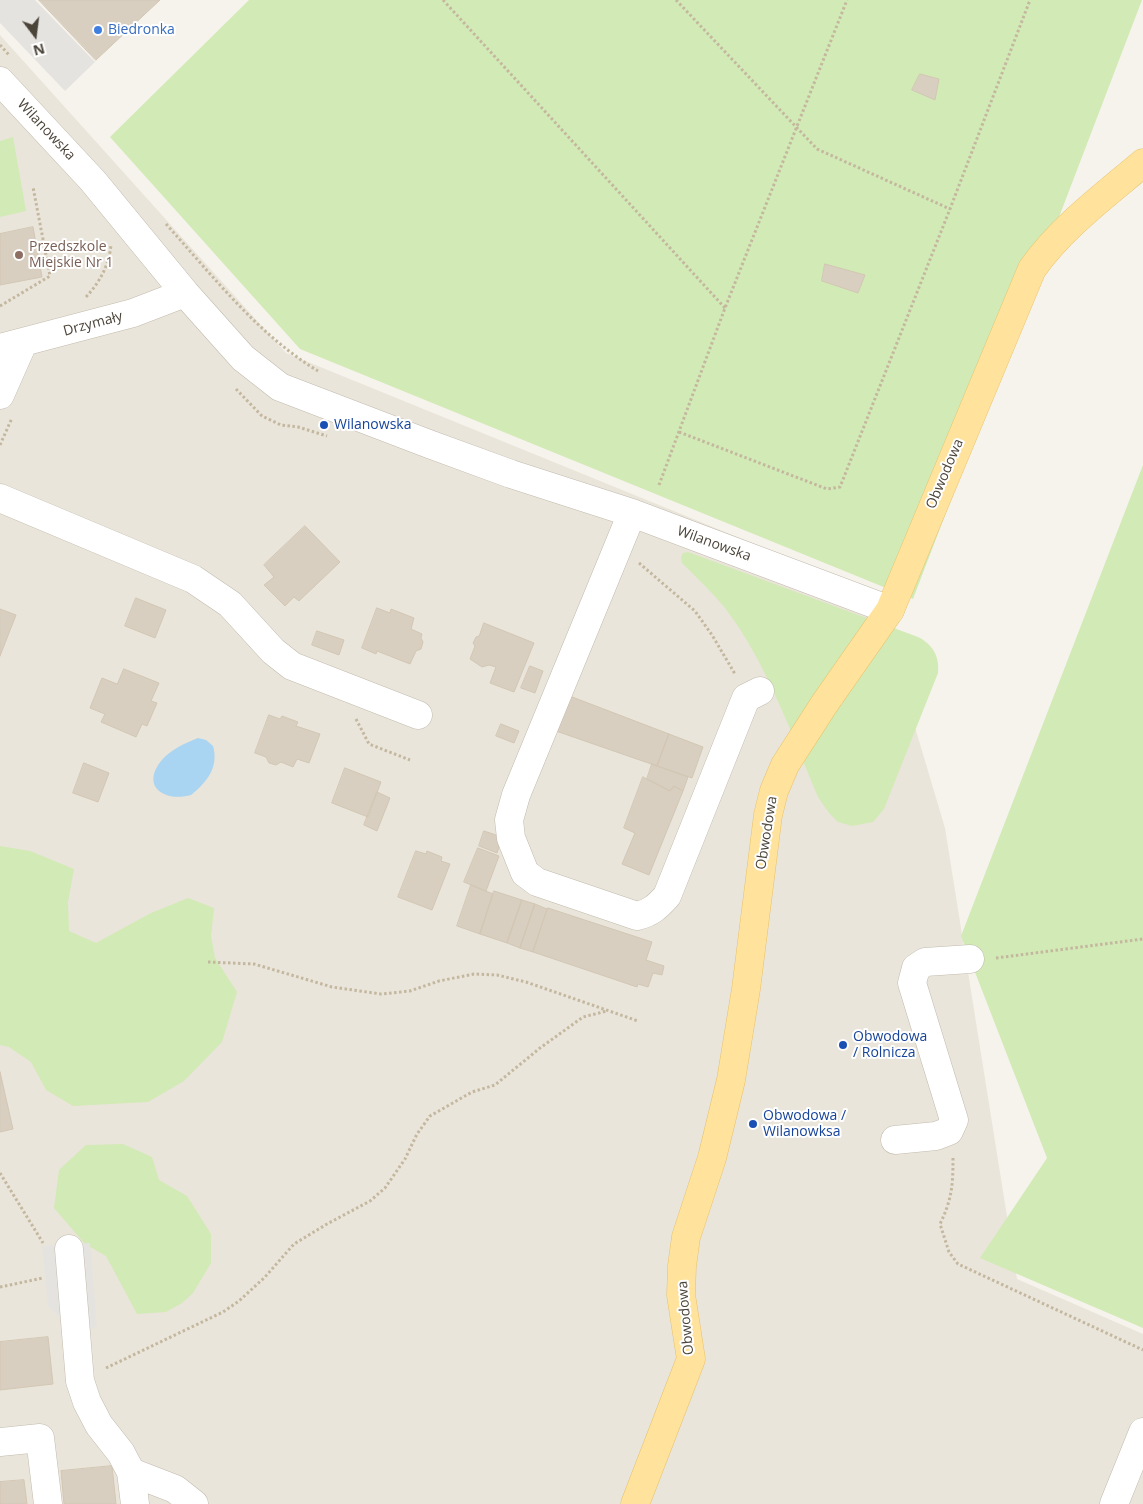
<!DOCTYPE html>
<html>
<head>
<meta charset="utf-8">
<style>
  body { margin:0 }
  #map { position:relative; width:1143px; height:1504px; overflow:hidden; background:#f6f3ec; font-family:"Open Sans",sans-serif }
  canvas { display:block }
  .north { position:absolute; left:10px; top:10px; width:50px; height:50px; -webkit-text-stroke:4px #fff; paint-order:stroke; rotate:165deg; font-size:14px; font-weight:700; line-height:20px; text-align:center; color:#4b4439 }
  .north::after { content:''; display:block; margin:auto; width:18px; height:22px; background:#4b4439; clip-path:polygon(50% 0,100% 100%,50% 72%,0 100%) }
</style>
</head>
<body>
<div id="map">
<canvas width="1143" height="1504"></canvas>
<div class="north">N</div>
</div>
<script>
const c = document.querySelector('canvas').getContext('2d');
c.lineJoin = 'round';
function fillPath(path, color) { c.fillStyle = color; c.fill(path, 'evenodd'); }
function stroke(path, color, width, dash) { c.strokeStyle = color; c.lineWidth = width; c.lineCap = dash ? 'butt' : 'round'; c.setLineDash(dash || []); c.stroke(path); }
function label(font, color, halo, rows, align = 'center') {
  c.font = font + ' "Open Sans",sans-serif'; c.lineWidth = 4; c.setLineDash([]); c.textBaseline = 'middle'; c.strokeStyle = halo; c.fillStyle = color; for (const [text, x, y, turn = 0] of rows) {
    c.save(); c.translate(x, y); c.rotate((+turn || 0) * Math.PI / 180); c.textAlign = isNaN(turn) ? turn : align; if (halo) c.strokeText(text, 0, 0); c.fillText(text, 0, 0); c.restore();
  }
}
fillPath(new Path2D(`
  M0,35l286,318 589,240 70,235 72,451 126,55v170h-1143z`), '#eae5da');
fillPath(new Path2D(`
  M249,0h893l-229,599 -613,-250 -190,-212z
  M13,137l13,74 -26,6v-76z
  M1143,465v863l-163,-70 67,-100 -86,-222z
  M688,552l230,85c14,7 22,19 20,36l-54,136 -11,13 -21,4 -14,-4 -9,-9 -11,-16c-26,-62 -52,-136 -93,-189 -13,-16 -28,-30 -43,-45l-1,-6 2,-4z
  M0,846l30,5 44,18 -6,33 1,29 27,12 55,-30 37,-15 26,10 -3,28 4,22 22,34 -15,50 -38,39 -36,21 -75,4 -27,-16 -15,-28 -22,-15 -9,-2z
  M123,1144l29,13 7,23 28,16 24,38v29l-18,30 -11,10 -16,9 -29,2 -31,-58 -21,-12 -31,-36 5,-38 27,-25z`), '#d2eab5');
fillPath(new Path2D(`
  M0,0h35l60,62 -30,29 -65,-68z
  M90,1243l7,83 -16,9h-19l-2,-17 -12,-12 -6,-60z`), '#e5e3e0');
fillPath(new Path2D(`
  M198,738l8,2 7,6c6,21 -6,36 -22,49 -25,7 -51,-7 -30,-34 9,-11 24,-18 37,-23z`), '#a9d4f2');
const building = new Path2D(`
  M39,0h121l-64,60z
  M920,74l19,5 -4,21 -23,-10z
  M33,227l9,50 -42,8v-51z
  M825,264l40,11 -7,18 -36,-12z
  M305,526l35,36 -41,39 -5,-4 -9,9 -21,-21 10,-8 -10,-12z
  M136,598l30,12 -11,28 -30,-12z
  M377,608l13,5 1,-4 23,9 -3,11 11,5 -1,4 2,4 -2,7 -5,2 -6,13 -33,-13 -1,3 -14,-6z
  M0,609l16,6 -16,41z
  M484,623l50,20 -20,49 -24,-9 6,-16 -7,-2 -7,2 -12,-8 5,-13 -2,-3 3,-6 3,-1z
  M317,631l27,9 -5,15 -27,-10z
  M530,666l13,5 -8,22 -14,-5z
  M124,669l35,14 -8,18 6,2 -10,23 -5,-2 -6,13 -35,-15 4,-8 -15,-6 12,-30 15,6z
  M567,695l102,39 -12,32 -104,-36z
  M269,715l11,4 2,-3 16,6 -2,4 24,8 -11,29 -12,-4 -4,8 -12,-5 -5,3 -7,-2 -3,-6 -11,-4z
  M501,724l18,7 -5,12 -18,-7z
  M669,734l34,13 -11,31 -35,-12z
  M84,763l25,10 -11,29 -25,-9z
  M652,764l36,13 -5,14 -9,-5 -4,5 -23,-12z
  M345,768l36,14 -13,35 -36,-14z
  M643,777l27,14 4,-5 9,5 -34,84 -27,-11 13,-31 -11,-5z
  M377,792l13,6 -13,33 -13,-6z
  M484,831l18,6 -5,16 -18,-7z
  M478,848l21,8 -13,35 -22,-9z
  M416,851l10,3 1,-3 15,6 -1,4 9,3 -18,46 -34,-13z
  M471,885l22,9 -13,40 -23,-8z
  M494,891l28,9 -15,43 -27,-9z
  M522,900l13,4 -15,44 -13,-5z
  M535,904l12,5 -14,43 -13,-4z
  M548,908l104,34 -6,18 18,6 -2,9 -9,-2 -5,14 -10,-3 -1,3 -104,-35z
  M0,1072l13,57 -13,3z
  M48,1337l5,47 -53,6v-48z
  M112,1466l4,38h-52l-3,-33z
  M24,1480l3,24h-27v-22z`);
fillPath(building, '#d8cfc1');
stroke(building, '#d3c7b4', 1);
const minor = new Path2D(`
  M0,81l93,100 92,112 58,65 37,29 149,57 82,30 121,39 258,97
  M0,348l133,-35 52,-20
  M0,395l23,-52
  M0,498l193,81 37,25 43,47 19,15 126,49
  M632,513l-116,282 -7,25 2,18 14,35 12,9 100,34c14,-3 21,-10 30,-20l79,-198 14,-7
  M895,1140l41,-4 13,-5 5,-11 -42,-137 4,-15 9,-6 45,-3
  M69,1249l11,132 7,21 12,23 22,28 10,19 4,32
  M0,1442l40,-4 8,66
  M131,1472l44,17 19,15
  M1114,1504l29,-72`);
const major = new Path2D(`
  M635,1504l56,-145 -10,-64 1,-29 4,-29 26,-79 19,-78 15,-91 22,-174 6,-24 11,-26 40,-62 65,-93 142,-341c30,-42 72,-73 111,-106`);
stroke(minor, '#c2bbae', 29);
stroke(major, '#e6c16a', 29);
stroke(new Path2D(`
  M443,0l282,308
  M676,0l141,149 133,60
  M0,45l9,10
  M166,224c47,52 91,110 152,147
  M86,297c14,-15 23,-32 25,-52
  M0,306l50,-30 -17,-89
  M236,389l26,27 19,9 17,2 29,9
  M679,432l148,57 13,-2 110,-278 80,-209
  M0,445l12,-27
  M659,485l66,-177 122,-308
  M639,563l56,48 17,24 23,39
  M356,719l13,25 41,16
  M996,958l147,-19
  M208,962l46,2 78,23 49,7 29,-3 29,-10 35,-7 23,1 29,7 112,39
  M953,1158c0,27 -1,41 -13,66l9,28 9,12 185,86
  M0,1173l43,70
  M0,1287l43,-9
  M106,1368l117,-56 16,-11 26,-24 29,-33 33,-20 43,-23 15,-13 20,-29 12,-25 13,-18 42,-24 23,-7 45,-37 43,-31 24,-6`), '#c4b79f', 3, [2.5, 2.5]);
stroke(minor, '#fff', 28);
stroke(major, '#ffe39c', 28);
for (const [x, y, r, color] of [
  [98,30,5,"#3f7fe0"],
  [19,255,5,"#8d6e63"],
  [324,425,5,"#1a4fb4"],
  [843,1045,5,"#1a4fb4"],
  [753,1124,5,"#1a4fb4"]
]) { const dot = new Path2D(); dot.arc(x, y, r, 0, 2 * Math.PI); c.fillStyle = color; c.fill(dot); stroke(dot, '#fff', 2); }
label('14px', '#366cbe', '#fff', [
  ["Biedronka",108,30]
], 'left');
label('14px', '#4b4439', '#fff', [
  ["Wilanowska",46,130,47],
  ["Drzymały",93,324,-15],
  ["Obwodowa",945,474,-67],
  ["Wilanowska",714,544,20],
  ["Obwodowa",767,833,-81],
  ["Obwodowa",686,1318,-95]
]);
label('14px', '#785e54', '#fff', [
  ["Przedszkole",29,247],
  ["Miejskie Nr 1",29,263]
], 'left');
label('14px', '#164399', '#fff', [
  ["Wilanowska",334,425],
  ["Obwodowa",853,1037],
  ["/ Rolnicza",853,1053],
  ["Obwodowa /",763,1116],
  ["Wilanowksa",763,1132]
], 'left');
</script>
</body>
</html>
